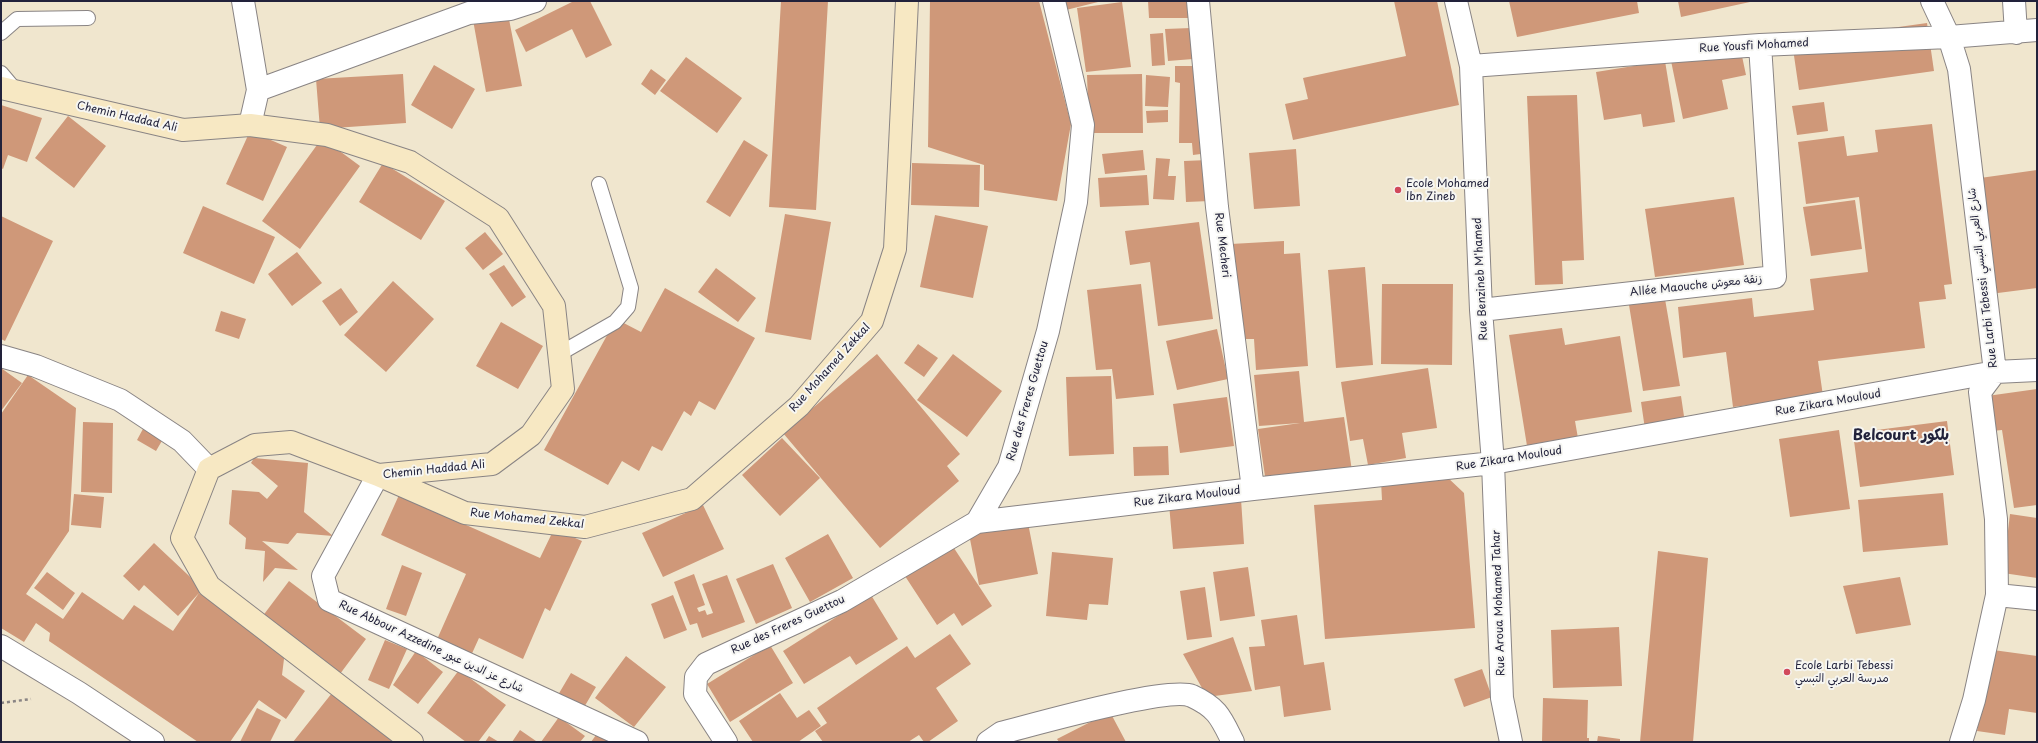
<!DOCTYPE html>
<html>
<head>
<meta charset="utf-8">
<style>
  body { margin:0 }
  #map { position:relative; width:2038px; height:743px; overflow:hidden; background:#f0e6ce; font-family:"Playpen Sans",sans-serif }
  canvas { display:block }
  .frame { position:absolute; inset:0; border:2px solid #22223b; pointer-events:none }
</style>
</head>
<body>
<div id="map">
<canvas width="2038" height="743"></canvas>
<div class="frame"></div>
</div>
<script>
const c = document.querySelector('canvas').getContext('2d');
c.lineJoin = 'round';
function fillPath(path, color) { c.fillStyle = color; c.fill(path, 'evenodd'); }
function stroke(path, color, width, dash) { c.strokeStyle = color; c.lineWidth = width; c.lineCap = dash ? 'butt' : 'round'; c.setLineDash(dash || []); c.stroke(path); }
function label(font, color, halo, rows, align = 'center') {
  c.font = font + ' "Playpen Sans","Playpen Sans Arabic",sans-serif'; c.lineWidth = 4; c.setLineDash([]); c.textBaseline = 'middle'; c.strokeStyle = halo; c.fillStyle = color; for (const [text, x, y, turn = 0] of rows) {
    c.save(); c.translate(x, y); c.rotate((+turn || 0) * Math.PI / 180); c.textAlign = isNaN(turn) ? turn : align; if (halo) c.strokeText(text, 0, 0); c.fillText(text, 0, 0); c.restore();
  }
}
fillPath(new Path2D(`
  M574,1h16l22,44 -26,13 -14,-29 -46,23 -11,-22z
  M781,1h47l-12,209 -47,-3z
  M930,1h109l32,123 -14,77 -73,-11v-25l-56,-18z
  M1059,1h39v1l-36,9z
  M1148,1h40l1,17h-40z
  M1394,1h43l22,104 -166,35 -8,-36 23,-5 -5,-21 103,-22z
  M1509,1h128l2,12 -122,24z
  M1678,1h72v1l-69,15z
  M1122,2l9,65 -45,5 -9,-64z
  M508,14l14,72 -36,6 -13,-72z
  M1927,23l7,48 -135,19 -7,-48z
  M1191,28l2,31 -25,2 -3,-32z
  M1163,33l2,32 -13,1 -2,-32z
  M1739,42l7,33 -24,5 6,29 -45,10 -13,-63z
  M686,57l56,41 -25,35 -57,-42z
  M1665,61l10,61 -32,5 -2,-13 -37,6 -8,-48z
  M434,65l41,24 -23,40 -41,-24z
  M1175,66h19l14,87 -15,2 -1,-12h-13l1,-60 -5,-1z
  M651,69l15,11 -11,15 -14,-11z
  M403,74l3,49 -86,6 -4,-50z
  M1142,74l1,59h-54l-2,-58z
  M1146,75l24,2 -2,30 -23,-1z
  M1577,95l7,165 -22,1 1,23 -28,1 -8,-189z
  M1824,102l4,29 -31,4 -5,-29z
  M1,105l41,13 -15,44 -19,-7 -5,14 -2,-1z
  M1168,110v12l-21,1 -1,-12z
  M68,116l38,30 -32,42 -39,-30z
  M1932,124l20,160 -8,1 2,14 -27,3 6,46 -107,13 5,35 -90,11 -7,-55 -43,6 -5,-51 74,-9 2,19 60,-7 -4,-31 58,-7 -9,-75 -53,7 -8,-62 46,-6 3,20 31,-4 -3,-22z
  M250,131l37,16 -24,54 -37,-17z
  M322,138l38,28 -60,83 -38,-28z
  M744,140l24,15 -38,62 -24,-15z
  M1296,149l4,57 -46,3 -5,-56z
  M1143,150l2,20 -40,4 -3,-20z
  M1156,158l14,1 -2,17h8l-2,24 -21,-1z
  M1208,160l2,41 -24,1 -2,-41z
  M383,163l62,38 -24,39 -62,-38z
  M912,163l68,2 -1,42 -68,-2z
  M2037,170v118l-47,6 -17,-115z
  M1147,175l2,30 -49,2 -2,-29z
  M1734,197l10,68 -89,12 -10,-68z
  M1855,200l7,49 -51,7 -8,-49z
  M203,206l72,31 -21,47 -71,-31z
  M785,214l46,8 -20,118 -46,-8z
  M935,215l53,11 -15,72 -53,-11z
  M1,216l52,25 -48,100 -4,-2z
  M1199,222l14,97 -55,7 -8,-64 -20,3 -5,-34z
  M485,232l18,22 -20,16 -18,-22z
  M1284,241v13l16,-1 8,113 -52,4 -2,-31h-16l-7,-95z
  M297,252l25,31 -30,23 -24,-32z
  M504,265l22,32 -14,10 -23,-33z
  M1365,267l8,98 -37,3 -8,-98z
  M716,268l40,30 -18,24 -40,-30z
  M393,281l41,38 -48,53 -42,-37z
  M1141,284l13,111 -38,4 -4,-30 -16,1 -9,-80z
  M1382,284h71l-1,81 -71,-1z
  M341,288l17,24 -18,14 -18,-25z
  M665,288l90,50 -40,72 -16,-9 -8,15 -7,-5 -22,40 -10,-5 -13,25 -17,-10 -14,24 -64,-35 72,-131 25,13z
  M1665,299l15,87 -37,5 -14,-86z
  M221,311l25,8 -7,20 -24,-8z
  M501,322l42,24 -25,43 -42,-23z
  M1562,328l3,17 55,-9 12,76 -57,9 4,23 -51,8 -19,-117z
  M1217,329l11,50 -51,11 -11,-49z
  M918,344l20,14 -14,19 -20,-14z
  M877,354l83,100 -13,12 12,15 -79,67 -97,-115z
  M953,354l49,37 -35,46 -50,-37z
  M1,368l21,15 -21,28z
  M1428,368l9,60 -35,5 4,25 -38,7 -5,-26 -13,2 -9,-59z
  M1299,371l5,51 40,-5 8,54 -86,12 -8,-54 42,-6 -41,3 -5,-51z
  M28,375l48,33 -7,123 -43,63 37,25 19,-27 41,28 11,-15 39,26 26,-38 -21,23 -34,-31 -5,6 -16,-15 31,-33 49,46 -4,4 86,58 -3,24 23,16 -19,28 -27,-19 -29,42h-32l-149,-101 1,-8 -14,-10 -12,19 -23,-14v-214z
  M1111,376l3,78 -45,2 -3,-79z
  M2037,389v116l-23,3 -12,-78 -10,1 -5,-35z
  M1681,396l4,27 -40,6 -4,-27z
  M1227,397l7,49 -54,7 -7,-49z
  M1947,421l7,54 -94,12 -7,-54z
  M83,422l30,1 -1,70 -31,-1z
  M144,427l19,12 -7,12 -19,-11z
  M1839,430l11,79 -60,8 -11,-78z
  M782,438l38,40 -40,38 -38,-41z
  M1168,446l1,29 -35,1 -1,-29z
  M254,458l54,5 -4,49 29,24 -36,-3 -9,11 -26,-3 36,29 -23,-2 -12,14 2,-31 -20,-2 1,-11 -17,-14 3,-34 27,2 8,7 11,-13 -27,-23z
  M1446,476l18,17 11,135 -150,11 -11,-134 68,-5 -1,-19z
  M1943,493l5,52 -85,7 -5,-52z
  M74,494l30,3 -3,31 -30,-3z
  M399,495l141,63 14,-29 28,12 -32,70 -5,-3 -22,51 -44,-21 -10,22 -34,-16 31,-70 -85,-39z
  M1241,499l3,45 -71,5 -4,-45z
  M703,505l21,44 -61,28 -21,-44z
  M2010,514l27,4v60l-34,-5z
  M1028,523l10,51 -59,11 -10,-51z
  M828,534l25,44 -43,24 -25,-44z
  M950,542l42,64 -30,20 -8,-13 -17,12 -34,-52z
  M1658,551l50,7 -15,184h-53z
  M1052,552l61,6 -5,47 -19,-1 -2,16 -41,-4z
  M773,564l19,44 -36,16 -20,-45z
  M402,565l20,8 -16,43 -20,-7z
  M1248,567l7,49 -35,5 -7,-49z
  M47,572l28,21 -12,17 -29,-22z
  M694,574l11,31 -8,3 2,4 6,-2 2,5 6,-2 -11,-29 25,-9 18,47 -43,16 -5,-15 -7,2 -16,-43z
  M1900,577l11,48 -55,9 -13,-48z
  M289,581l77,58 -26,35 -78,-57z
  M1205,587l7,50 -25,3 -7,-49z
  M673,595l14,35 -23,9 -13,-35z
  M871,595l27,44 -42,26 -6,-9 -46,28 -21,-33z
  M1297,615l7,50 20,-3 7,48 -47,7 -4,-31 -25,4 -6,-43 16,-1 -4,-26z
  M1619,627l3,59 -69,2 -2,-58z
  M950,634l21,30 -35,24 22,33 -30,21h-4l-5,-7 -11,7h-85l-8,-11 12,-8 -10,-15 90,-62 8,12z
  M1233,637l19,54 -45,6 -24,-43z
  M385,640l22,9 -18,40 -21,-9z
  M770,645l23,38 -63,39 -23,-38z
  M1993,650l44,6v57l-28,-4 -4,26 -28,-4z
  M416,651l27,21 -25,32 -25,-19z
  M626,656l40,31 -32,40 -39,-29z
  M1482,669l10,28 -28,10 -10,-28z
  M459,670l47,35 -28,37h-12l-39,-29z
  M571,673l25,14 -13,22 -25,-14z
  M332,693l61,49h-100z
  M780,693l17,25 12,-8 12,16 -23,16h-45l-14,-21z
  M1543,698l45,2 -1,38h2v4h-47z
  M257,708l24,12 -11,22h-30z
  M1110,712l16,30h-67l-2,-3z
  M559,717l26,19 -5,6h-39z
  M601,728l19,14h-29z
  M520,730l16,11 -1,1h-23z
  M489,736l10,6h-14z
  M1598,736l22,3v3h-23z`), '#cf9879');
const lane = new Path2D(`
  M1,33l16,-14 71,-1
  M1,73l16,19
  M559,354l56,-32 13,-15 3,-19 -32,-104`);
const street = new Path2D(`
  M243,1l15,89 -8,35
  M1198,1l19,206 36,282
  M1456,1l15,65 10,244 12,153 9,235 9,44
  M1932,1l17,36 10,32 36,303 -15,20 16,127 1,76 -23,105 -13,42
  M2014,1l2,32
  M1471,66l289,-21 189,-8 88,-7
  M258,90l211,-77 41,-4 25,-8
  M1481,310l294,-33 -15,-232
  M1,356l35,10 84,34 62,41 27,28
  M378,475l-55,101 6,24 308,142
  M977,522l276,-33 240,-26 502,-91 42,-2
  M1997,595l40,4
  M1,646l78,47 74,49
  M726,742l-31,-48 1,-17 10,-13 136,-63 135,-79 32,-55 39,-136 28,-129 7,-77 -29,-124
  M988,742l13,-9c32,-8 167,-47 191,-37 26,12 29,22 41,46`);
const secondary = new Path2D(`
  M1,88l182,42 67,-5 77,10 83,27 88,56 56,88 9,83 -32,46 -39,29 -113,11
  M412,742l-203,-156 -27,-48 27,-69 46,-24 36,-3 87,33 87,38 120,14 107,-28 107,-93 73,-85 23,-72 12,-248`);
stroke(lane, '#898484', 16);
stroke(street, '#898484', 24);
stroke(secondary, '#898484', 24);
stroke(new Path2D(`
  M1,703l30,-4`), '#898484', 2.5, [3, 3]);
stroke(lane, '#fff', 14);
stroke(street, '#fff', 22);
stroke(secondary, '#f7e8c3', 22);
for (const [x, y, r, color] of [
  [1398,190,4,"#d1495b"],
  [1787,672,4,"#d1495b"]
]) { const dot = new Path2D(); dot.arc(x, y, r, 0, 2 * Math.PI); c.fillStyle = color; c.fill(dot); stroke(dot, '#f6f6f2', 1.5); }
label('11px', '#22223b', '#f6f6f2', [
  ["Rue Yousfi Mohamed",1754,46,-3],
  ["Chemin Haddad Ali",127,117,13],
  ["Rue Mecheri",1222,245,83],
  ["Rue Larbi Tebessi شارع العربي التبسي",1983,278,-97],
  ["Rue Benzineb M'hamed",1481,279,-93],
  ["Allée Maouche زنقة معوش",1696,286,-6],
  ["Rue Mohamed Zekkal",830,368,-48],
  ["Rue des Freres Guettou",1028,401,-74],
  ["Rue Zikara Mouloud",1828,403,-10],
  ["Rue Zikara Mouloud",1509,459,-9],
  ["Chemin Haddad Ali",434,470,-6],
  ["Rue Zikara Mouloud",1187,497,-7],
  ["Rue Mohamed Zekkal",527,519,6],
  ["Rue Aroua Mohamed Tahar",1499,603,-92],
  ["Rue des Freres Guettou",788,625,-25],
  ["Rue Abbour Azzedine شارع عز الدين عبور",431,647,25]
]);
label('11px', '#22223b', '#f6f6f2', [
  ["Ecole Mohamed",1406,184],
  ["Ibn Zineb",1406,197],
  ["Ecole Larbi Tebessi",1795,666],
  ["مدرسة العربي التبسي",1795,679]
], 'left');
label('bold 15px', '#22223b', '#f6f6f2', [
  ["Belcourt بلكور",1901,436]
]);
</script>
</body>
</html>
